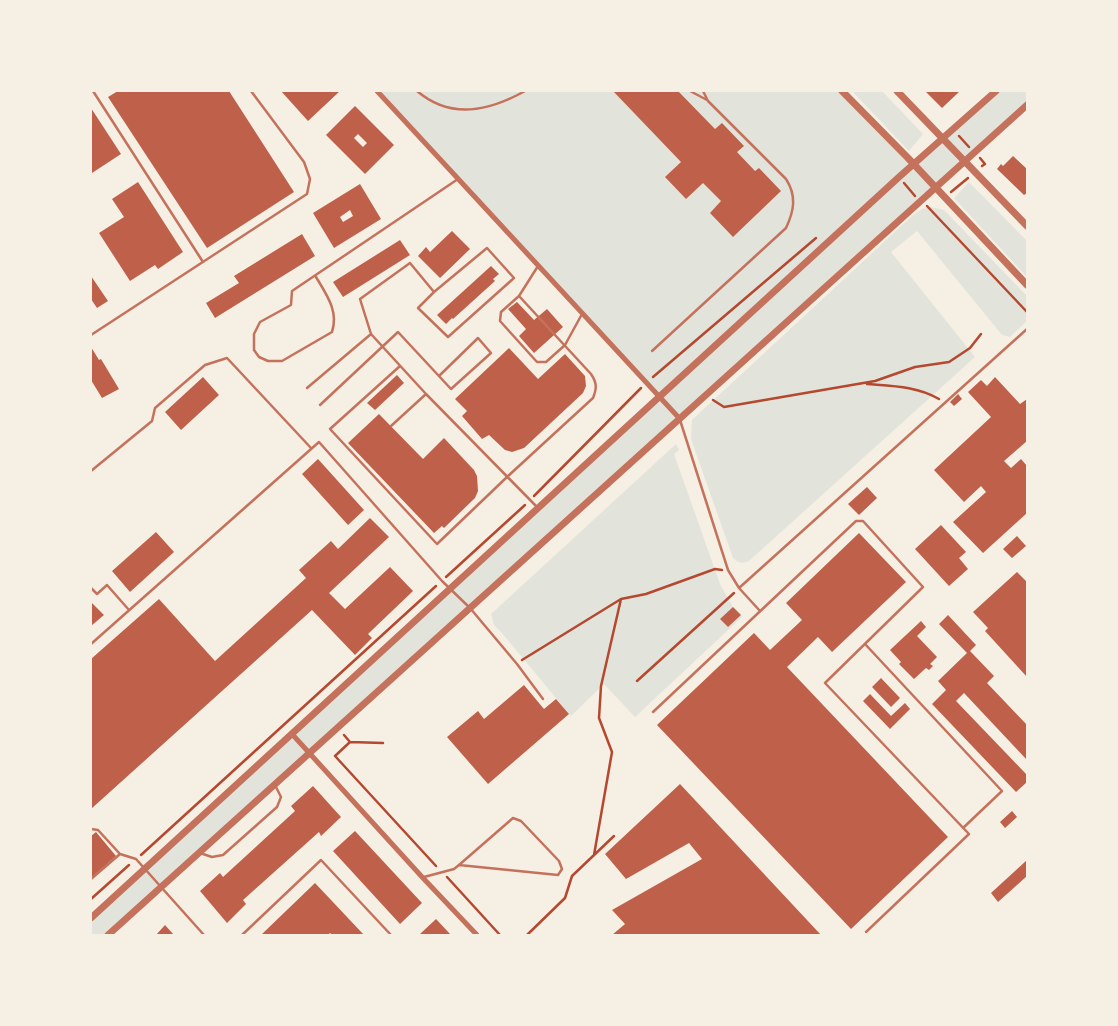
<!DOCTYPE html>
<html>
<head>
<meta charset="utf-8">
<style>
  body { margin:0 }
  #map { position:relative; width:1118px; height:1026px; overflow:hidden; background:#f6efe4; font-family:Georgia,serif }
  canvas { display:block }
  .frame { position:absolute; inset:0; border:92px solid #f6efe4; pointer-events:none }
</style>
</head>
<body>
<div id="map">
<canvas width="1118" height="1026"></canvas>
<div class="frame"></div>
</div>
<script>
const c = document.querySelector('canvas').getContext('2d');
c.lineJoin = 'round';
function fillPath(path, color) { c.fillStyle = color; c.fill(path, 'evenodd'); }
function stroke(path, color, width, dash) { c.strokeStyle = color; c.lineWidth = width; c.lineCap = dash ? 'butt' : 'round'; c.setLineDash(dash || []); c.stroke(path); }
fillPath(new Path2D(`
  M377,91h465l72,73 82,-73h31v14l-919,830h-17v-17l568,-521z
  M852,91h30l41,43 -14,17z
  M969,182l58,59v36l-73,-79z
  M930,207l14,3 83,86v25l-17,16 -8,-2 -85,-104 -26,21 84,105 -226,204c-7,3 -11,2 -16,-3l-42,-119 1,-19 220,-204 10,-7z
  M676,444l3,6 -5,4 46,130 13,23 9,10 -107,100 -31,-33 -33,32 -70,-84 -7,-7 -3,-11z`), '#e2e4dc');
fillPath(new Path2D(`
  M118,91h111l65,101 -87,56 -99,-151z
  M281,91h59l-32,30z
  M613,91h65l37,38 7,-6 22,23 -7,6 18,19 4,-3 22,23 -48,46 -23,-24 11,-12 -18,-18 -17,16 -21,-22 16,-15z
  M925,91h35l-18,17z
  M355,106l39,39 -29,29 -39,-39zM358,134l9,9 -4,4 -9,-9z
  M91,108l30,46 -29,19 -1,-1z
  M1013,156l14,13v24l-3,2 -27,-26 4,-5 2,2z
  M138,182l45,70 -25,17 -3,-4 -25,16 -31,-48 25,-16 -12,-18z
  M360,184l21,35 -47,29 -21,-35zM350,210l3,6 -10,6 -3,-5z
  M452,231l18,18 -30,29 -22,-22 8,-9 4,5z
  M302,234l13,22 -100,62 -9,-15 33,-20 -5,-7z
  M400,240l10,15 -67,42 -10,-15z
  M491,266l8,8 -6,5 2,2 -42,38 -1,-1 -6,6 -9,-9z
  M91,276l17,25 -11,7 -6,-9z
  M517,302l17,18 13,-11 16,18 -29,26 -15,-17 7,-7 -18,-20z
  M91,347l8,13 2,-1 18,30 -17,9 -11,-18z
  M509,348l29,31 27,-25 20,22 1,10 -3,7 -59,55 -12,4 -7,-2 -16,-15 -7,4 -20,-23 5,-5 -12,-12z
  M397,375l7,8 -29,27 -8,-7z
  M203,377l16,18 -38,35 -16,-18z
  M995,377l25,27 7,-5v42l-23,20 7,7 10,-9 6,7v47l-44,40 -30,-31 33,-30 -5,-6 -17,16 -30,-32 57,-53 -23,-25 13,-12 6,6z
  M958,394l4,5 -8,7 -4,-4z
  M379,414l44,45 21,-21 30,32 3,6 1,15 -3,7 -31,30 -2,-2 -8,7 -86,-90z
  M318,459l46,51 -16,15 -46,-51z
  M867,487l10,11 -18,17 -11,-11z
  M370,518l19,19 -60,56 16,16 45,-42 23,24 -45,43 4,4 -17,17 -43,-45 -221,199v-150l68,-60 56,62 91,-83 -7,-8 32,-29 7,8z
  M941,525l25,27 -7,6 9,11 -19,17 -34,-37z
  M156,532l18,20 -44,40 -18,-21z
  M859,533l47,49 -74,70 -14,-15 -31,30 161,170 -97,92 -194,-204 97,-92 16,17 32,-30 -16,-17z
  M1017,536l9,10 -14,12 -9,-9z
  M1017,572l10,10v95l-42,-46 3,-3 -15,-16z
  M91,602l13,13 -13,11z
  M733,607l8,8 -13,12 -8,-8z
  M948,615l28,30 -6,6 24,25 -7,7 40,42v35l-63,-67 -8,8 71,74v7l-11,10 -84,-88 14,-14 -8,-9 29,-28 -28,-29z
  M921,621l5,6 -9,9 20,21 -7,7 3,2 -4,4 -3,-2 -12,11 -15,-15 2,-2 -11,-12z
  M881,678l19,20 -9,9 -19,-20z
  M524,685l20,24 12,-10 13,15 -81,70 -41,-47 31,-26 6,8z
  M870,694l21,22 14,-13 5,6 -20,20 -27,-28z
  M680,784l141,151h-209l13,-11 -13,-14 90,-51 -13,-16 -63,36 -21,-25z
  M313,786l28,31 -20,19 -2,-4 -76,68 3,4 -19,19 -27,-32 20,-18 3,4 72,-66 -4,-5z
  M1012,811l5,6 -12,11 -5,-6z
  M355,831l67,72 -22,21 -67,-73z
  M96,832l20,24 -25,22v-42z
  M1027,860v16l-29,26 -7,-9z
  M315,883l49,52h-32l-2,-2 -2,2h-67z
  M436,919l15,16h-32z
  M165,925l9,10h-18z`), '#bf614a');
stroke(new Path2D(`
  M959,136l10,11
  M980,158l5,6 -3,2
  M904,183l11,13
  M951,192l17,-14
  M927,206l100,106
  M653,377l163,-139
  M867,384c25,2 50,2 72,15
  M713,400l11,7 151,-26 40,-14 34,-5 21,-14 11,-14
  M534,496l107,-108
  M446,577l79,-72
  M522,660l99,-61 25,-5 69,-25 7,1
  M637,681l97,-88
  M344,735l6,7 33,1
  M350,742l-15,14 101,110
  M141,855l295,-269
  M594,855l18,-103 -13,-34 2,-32 20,-87
  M447,877l53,58
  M91,899l38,-34
  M527,935l38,-37 7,-22 42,-40`), '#b5482f', 2.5);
stroke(new Path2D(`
  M93,91l110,171
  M417,91c34,29 72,20 108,0
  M690,91l17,9
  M538,266l-19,30 -18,16 -1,9 37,41h9l19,-17 17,-31
  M316,277c10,17 23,34 16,55l-50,29h-14l-9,-4 -5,-7v-16l6,-12 31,-17 1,-14 166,-112
  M434,292l53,-44 27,30 -66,59 -30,-29 16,-16 -24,-29 -50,36 11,35 55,60 111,113
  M91,335l216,-141 3,-15 -6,-17 -53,-71
  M652,351l134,-123c8,-17 11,-32 0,-49l-78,-78 -5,-10
  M400,366l-70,63 107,115 70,-67 86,-79c4,-10 4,-15 -2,-24l-72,-78
  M307,388l64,-54
  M320,405l78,-73 53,57 40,-36 -13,-15 -39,38
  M680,420l48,150 11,18 21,23
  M391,426l35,-32
  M91,471l61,-50 3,-13 50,-43 22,-7 84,90
  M91,588l6,6 10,-9 22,25
  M739,588l288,-259
  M91,644l228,-202 123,139 28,27 47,56 26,35
  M865,644l137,147 -39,37
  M653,712l203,-191h7l60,66 -98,96 144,151 -103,98
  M91,829l7,1 22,24
  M200,853l12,4 11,-2 54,-48 4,-10 -6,-12
  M424,877l30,-8 5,-4 54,-47 8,3 38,40 3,8 -4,6 -99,-10
  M91,879l29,-25 16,5 68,76
  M242,935l79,-75 70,75`), '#c5725c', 2.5);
stroke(new Path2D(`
  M377,91l303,328
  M292,734l131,144 54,57`), '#c5725c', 5);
stroke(new Path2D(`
  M842,91l66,67 119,127
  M897,91l130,135
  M91,918l808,-741 97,-86
  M108,935l919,-830`), '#c5725c', 7);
</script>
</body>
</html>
